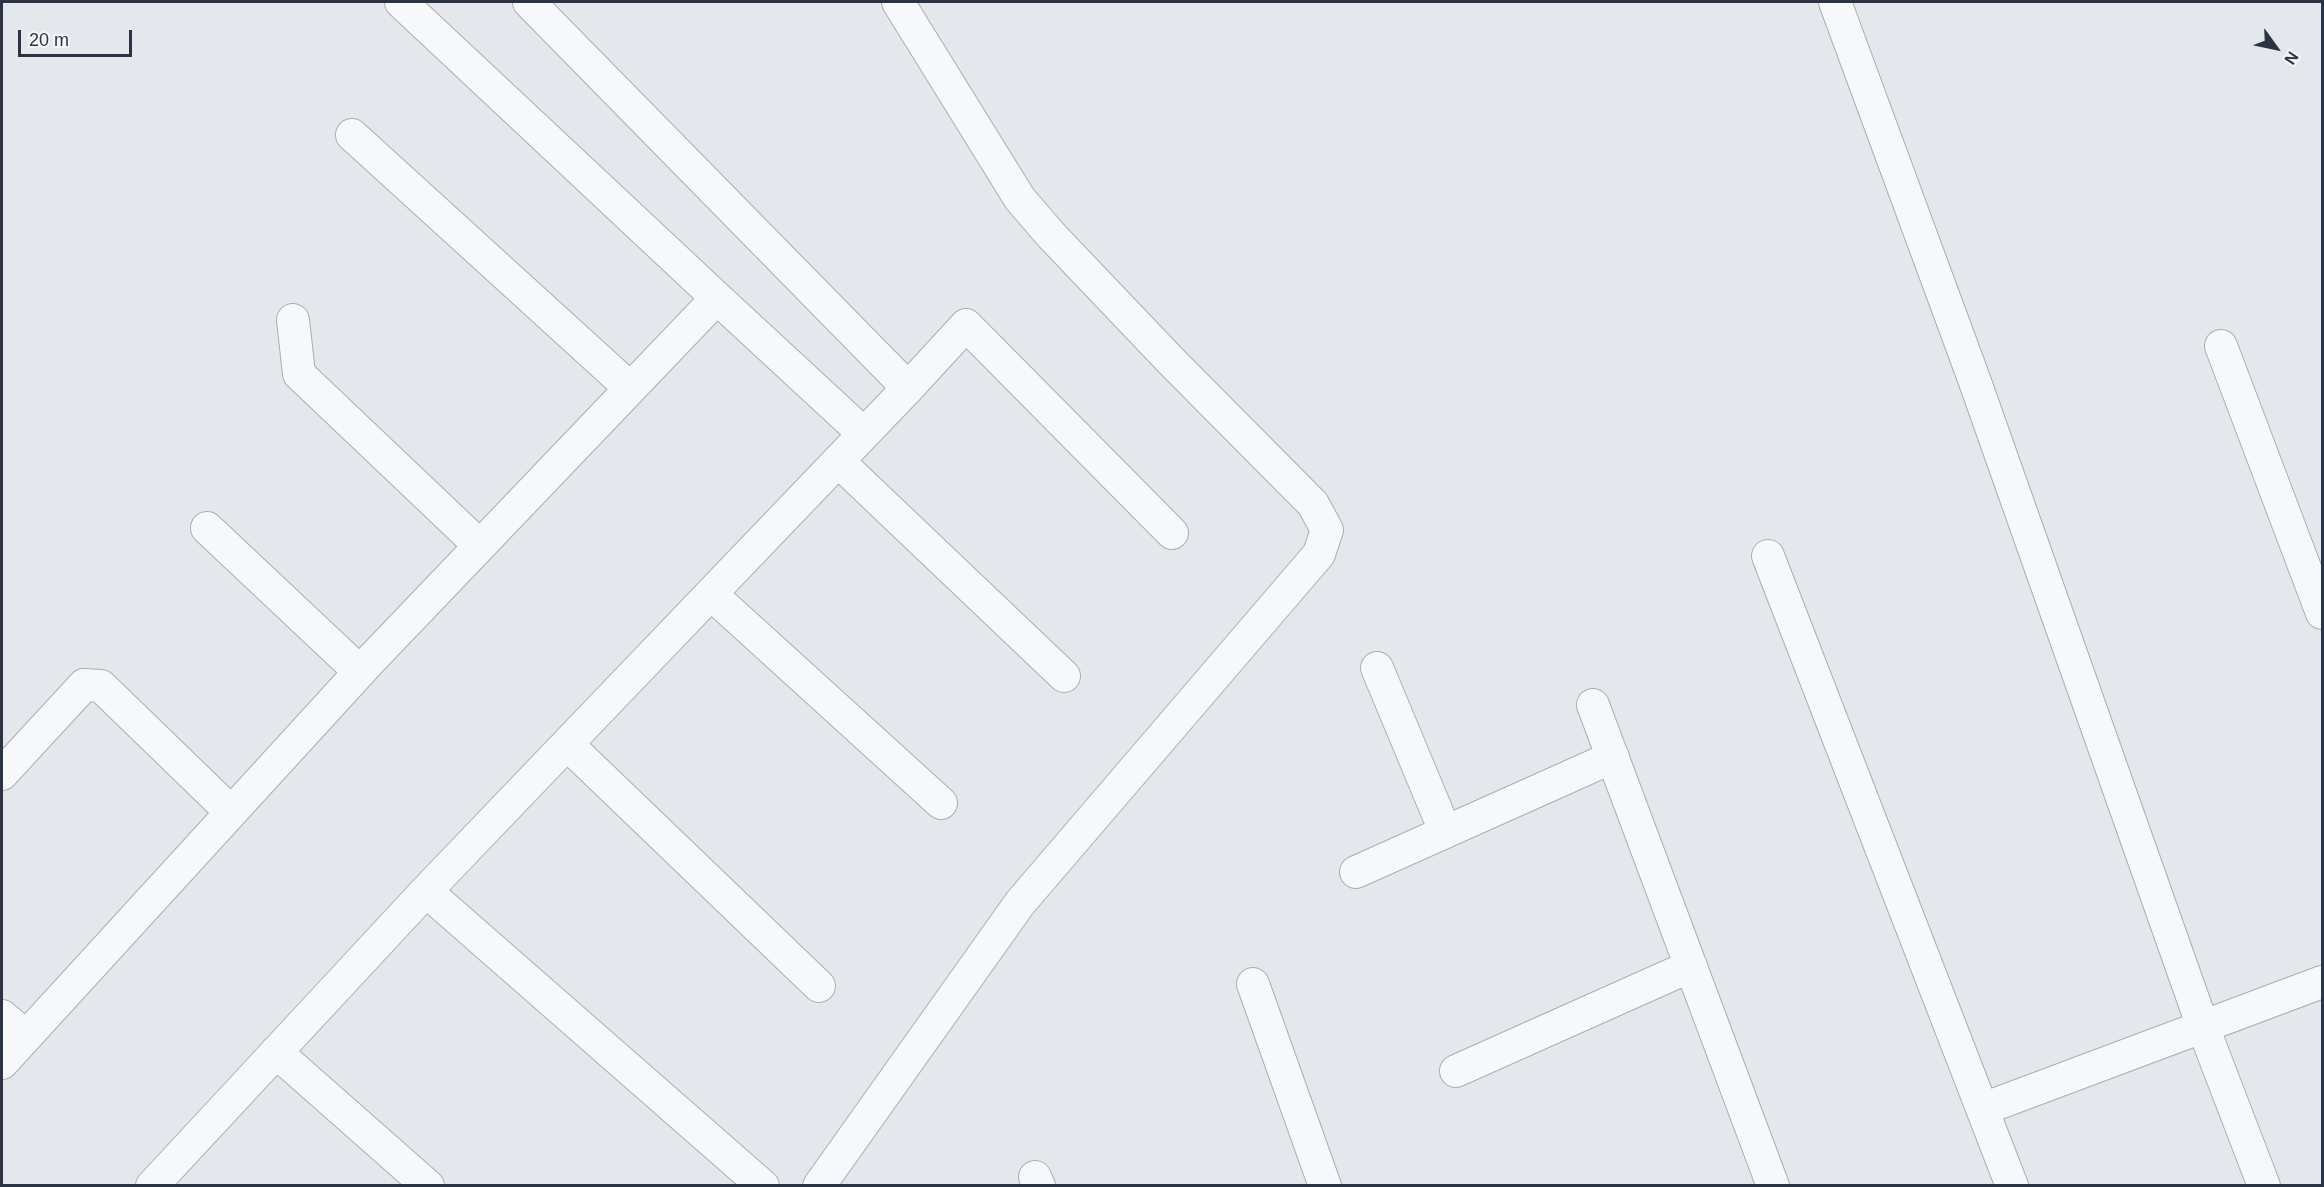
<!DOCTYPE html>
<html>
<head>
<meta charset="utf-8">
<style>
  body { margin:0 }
  #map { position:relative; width:2324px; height:1187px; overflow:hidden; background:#e4e7ec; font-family:Helvetica,sans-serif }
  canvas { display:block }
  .frame { position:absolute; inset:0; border:3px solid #2b3445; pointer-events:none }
  .north { position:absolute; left:2246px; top:18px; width:60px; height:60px; -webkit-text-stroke:4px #f4f6f9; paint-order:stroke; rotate:123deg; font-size:16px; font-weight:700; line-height:24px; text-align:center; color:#2b3445 }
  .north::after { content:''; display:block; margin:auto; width:21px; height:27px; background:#2b3445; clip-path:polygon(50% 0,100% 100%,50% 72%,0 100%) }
  .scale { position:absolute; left:18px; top:30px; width:114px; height:27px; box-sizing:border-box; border:3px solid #2b3445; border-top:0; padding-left:8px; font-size:18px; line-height:21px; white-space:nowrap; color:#2b3445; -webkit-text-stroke:4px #f4f6f9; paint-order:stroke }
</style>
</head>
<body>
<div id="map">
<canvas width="2324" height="1187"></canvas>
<div class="frame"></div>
<div class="north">N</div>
<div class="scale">20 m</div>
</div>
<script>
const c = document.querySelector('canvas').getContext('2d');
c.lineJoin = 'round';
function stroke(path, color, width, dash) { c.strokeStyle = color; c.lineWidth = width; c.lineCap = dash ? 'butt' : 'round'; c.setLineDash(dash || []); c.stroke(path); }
const street = new Path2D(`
  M401,2l316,296 147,136
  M529,2l379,386
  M1835,2l139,377 229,648 61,159
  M352,135l278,253
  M293,320l6,54 181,172
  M2221,346l101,267
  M838,461l226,215
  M207,528l153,144
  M1768,556l244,630
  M711,594l230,209
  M1377,668l68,163
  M1593,705l180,481
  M567,744l252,242
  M2,774l82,-89 17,1 130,126
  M1356,872l257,-115
  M426,891l337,295
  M1253,984l72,202
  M2,1016l24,20
  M276,1052l152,134
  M2,1063l365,-399 350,-366
  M1456,1071l235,-105
  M1983,1109l339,-127
  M1035,1177l4,9
  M152,1186l274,-295 482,-503 58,-63 206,208
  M819,1186l201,-283 299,-349 8,-24 -14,-26 -141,-142 -121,-127 -31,-36 -122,-197`);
stroke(street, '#a9aeb7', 34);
stroke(street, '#f7f8fa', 32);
</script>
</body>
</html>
